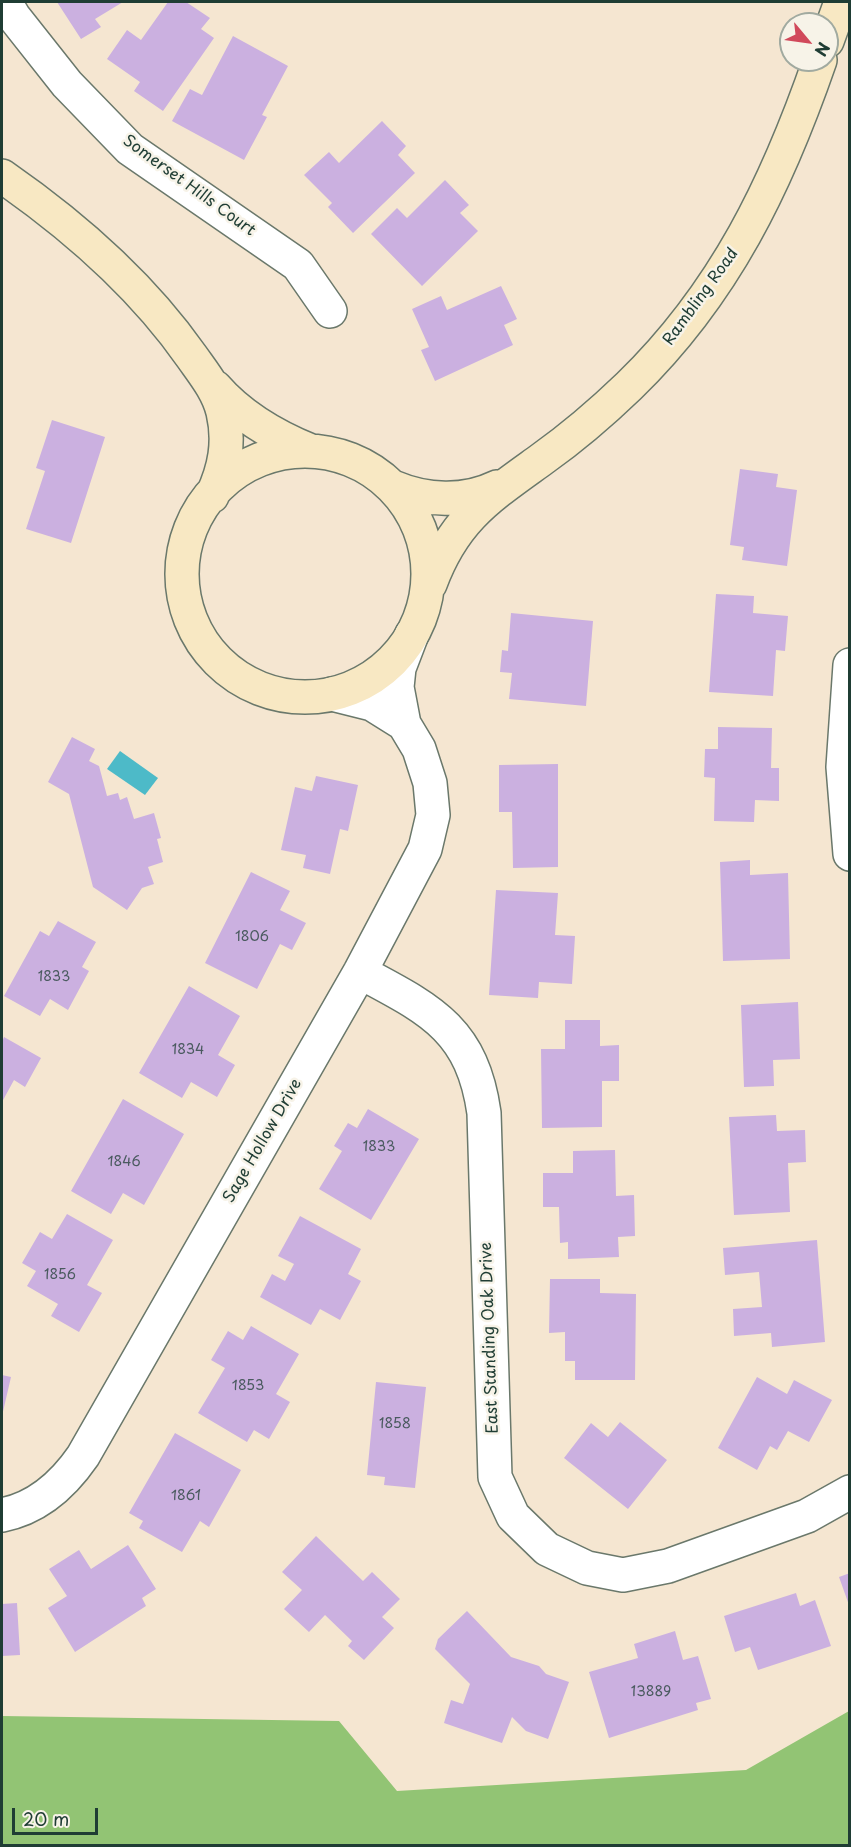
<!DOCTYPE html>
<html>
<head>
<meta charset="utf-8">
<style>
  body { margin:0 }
  #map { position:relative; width:851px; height:1847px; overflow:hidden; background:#f5e6d1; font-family:"Playpen Sans",sans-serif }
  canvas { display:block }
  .frame { position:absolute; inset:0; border:3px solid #1f3d34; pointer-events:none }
  .north { position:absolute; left:779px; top:12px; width:60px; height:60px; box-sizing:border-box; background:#f7f3e8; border:2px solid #a1aaa0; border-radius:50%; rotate:119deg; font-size:16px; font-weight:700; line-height:24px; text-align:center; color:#1f3d34 }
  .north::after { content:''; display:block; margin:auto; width:21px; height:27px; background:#d1495b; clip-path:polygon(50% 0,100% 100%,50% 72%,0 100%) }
  .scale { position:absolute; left:12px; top:1808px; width:86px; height:27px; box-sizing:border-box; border:3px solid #1f3d34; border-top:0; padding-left:8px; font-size:18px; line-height:21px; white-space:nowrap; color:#1f3d34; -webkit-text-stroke:4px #f7f3e8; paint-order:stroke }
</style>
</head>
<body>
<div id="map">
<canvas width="851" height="1847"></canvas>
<div class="frame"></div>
<div class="north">N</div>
<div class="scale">20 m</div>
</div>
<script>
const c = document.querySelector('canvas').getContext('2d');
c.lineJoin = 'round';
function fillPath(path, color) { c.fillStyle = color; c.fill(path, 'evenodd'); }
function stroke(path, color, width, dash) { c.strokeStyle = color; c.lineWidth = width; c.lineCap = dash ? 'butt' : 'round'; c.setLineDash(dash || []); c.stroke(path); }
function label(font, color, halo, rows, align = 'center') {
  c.font = font + ' "Playpen Sans",sans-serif'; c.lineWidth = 5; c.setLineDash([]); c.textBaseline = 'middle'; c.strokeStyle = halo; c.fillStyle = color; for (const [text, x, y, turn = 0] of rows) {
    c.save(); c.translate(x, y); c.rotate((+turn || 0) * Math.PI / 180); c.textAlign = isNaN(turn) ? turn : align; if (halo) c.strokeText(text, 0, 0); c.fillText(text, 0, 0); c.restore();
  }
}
fillPath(new Path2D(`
  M849,1711v134h-847v-129l337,5 58,70 349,-21z`), '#92c474');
fillPath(new Path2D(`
  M120,751l38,27 -13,17 -38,-26z`), '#4dbac8');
fillPath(new Path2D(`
  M57,2h66l-28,17 6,8 -20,12z
  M168,2h18l24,16 -9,11 13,9 -51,73 -29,-20 6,-9 -33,-23 20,-29 14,10z
  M233,36l55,30 -26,49 5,2 -23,43 -72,-39 18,-32 12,6z
  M382,121l24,25 -8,9 17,18 -62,60 -25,-26 4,-4 -28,-28 25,-23 10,11z
  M445,180l24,25 -9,8 18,18 -56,55 -51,-52 26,-26 10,10z
  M501,286l16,33 -13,6 9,20 -78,36 -14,-31 8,-3 -17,-38 29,-13 6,14z
  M52,420l53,17 -34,106 -45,-14 19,-58 -9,-3z
  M740,469l38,5 -2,13 21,3 -10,76 -45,-6 2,-13 -14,-2z
  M716,594l38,2 -1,17 35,3 -3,35 -9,-1 -3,46 -64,-4z
  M511,613l82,8 -7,85 -77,-7 3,-26 -12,-1 2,-22 6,1z
  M718,727l54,1 -1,40h8v33l-24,-1 -1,22 -40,-1 1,-43 -11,-1 1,-28h13z
  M72,737l23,12 -6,12 10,5 8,30 11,-3 2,7 7,-3 7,22 20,-6 7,25 -4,1 6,23 -15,5 6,17 -12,4 -15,22 -34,-23 -24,-93 -21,-12z
  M558,764v103l-45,1 -1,-56h-13v-47z
  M316,776l42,9 -10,46 -8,-2 -10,45 -27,-6 3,-13 -25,-5 14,-63 17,4z
  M750,860v15l38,-2 2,86 -67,2 -3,-99z
  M251,872l39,19 -10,19 26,13 -14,27 -12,-6 -23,45 -52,-26z
  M496,890l62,3 -3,42 20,1 -3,48 -33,-2 -1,16 -49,-3z
  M58,921l38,21 -14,25 7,4 -21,39 -18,-11 -10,17 -36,-20 36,-65 9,5z
  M189,986l51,30 -22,39 17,10 -18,32 -26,-15 -9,16 -43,-25z
  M798,1002l2,57 -27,1 1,26 -30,1 -3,-82z
  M565,1020h35v26l19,-1v36h-17v46l-60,1 -1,-79h24z
  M4,1037l37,21 -16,29 -11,-7 -12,22v-60z
  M123,1099l61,35 -40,71 -21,-12 -12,21 -40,-23z
  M368,1109l51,30 -48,81 -52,-31 23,-38 -8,-5 14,-23 9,5z
  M776,1115l1,16 28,-1 1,32 -18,1 2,49 -56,3 -5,-98z
  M615,1150l1,46 18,-1 1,41 -17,1 1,20 -51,2v-17l-8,1 -1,-36h-16v-34h30v-22z
  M67,1214l46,26 -26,45 15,8 -23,39 -28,-16 7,-12 -31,-18 9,-15 -14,-8 18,-31 12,7z
  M300,1216l61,33 -13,25 13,7 -21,39 -20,-11 -9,16 -51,-28 12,-23 13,7 9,-17 -16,-8z
  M817,1240l8,102 -53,5 -1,-14 -37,3 -1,-27 29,-2 -3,-35 -34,3 -2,-27z
  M550,1279h50v14l36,1 -1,86h-60v-19h-10v-29l-16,1z
  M251,1326l48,28 -23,40 14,8 -21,37 -15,-9 -7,12 -49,-29 27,-45 -14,-8 17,-29 15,9z
  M2,1375l9,2 -9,39z
  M757,1377l30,17 7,-14 38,20 -23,42 -21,-11 -11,19 -7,-4 -13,24 -39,-22z
  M376,1382l50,5 -11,101 -31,-3 1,-8 -18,-2z
  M620,1422l47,38 -39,49 -64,-51 27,-35 17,14z
  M175,1433l66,37 -32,57 -9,-6 -18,31 -43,-24 4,-7 -14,-8z
  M316,1536l47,45 9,-9 28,27 -18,18 12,11 -30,32 -16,-14 4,-5 -27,-26 -16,17 -25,-23 18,-19 -20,-18z
  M128,1545l28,44 -14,9 4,8 -71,46 -27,-44 19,-12 -18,-27 30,-19 12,19z
  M850,1573v32h-1l-10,-28z
  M796,1593l4,13 15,-6 16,46 -73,24 -8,-23 -15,5 -11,-36z
  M17,1603l3,52 -18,1v-52z
  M467,1611l44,46 28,9 7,8 23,8 -21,57 -22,-8 -14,-14 -10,26 -58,-20 7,-23 12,4 7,-20 -35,-35 3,-10z
  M675,1631l8,29 15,-4 13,43 -15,4 2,7 -89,28 -20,-66 49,-14 -4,-14z`), '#cbb0e0');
const street = new Path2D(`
  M5,2l9,15 53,67 63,65 168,116 32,46
  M850,665l-7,102 7,87
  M332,694l40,10 32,20
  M360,972c69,37 112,56 124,141l11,364 18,39 34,33 40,19 36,7 45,-9 139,-50 43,-24
  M2,1515c36,-7 61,-30 81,-59l277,-484 65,-123 8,-34 -3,-32 -11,-34 -15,-25 -7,-37 2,-19 13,-34`);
const secondary = new Path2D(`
  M827,41l14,-39
  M2,176c72,50 139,108 190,181 12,17 26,34 31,55 7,30 2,56 -11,84
  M215,387c26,30 59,49 96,64
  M182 574a123 123 0 1 1 246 0a123 123 0 1 1-246 0Z
  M393,487c33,14 71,16 104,0
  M430,584c24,-65 58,-86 112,-125 31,-22 60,-47 87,-73 96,-93 148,-202 191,-326`);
stroke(street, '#6a786b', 36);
stroke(secondary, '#6a786b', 36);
stroke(street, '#fff', 33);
stroke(secondary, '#f8e8c3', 33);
label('14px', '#4a5a5f', null, [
  ["1806",252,937],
  ["1833",54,977],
  ["1834",188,1050],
  ["1833",379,1147],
  ["1846",124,1162],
  ["1856",60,1275],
  ["1853",248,1386],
  ["1858",395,1424],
  ["1861",186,1496],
  ["13889",651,1692]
]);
label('16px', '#1f3d34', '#f7f3e8', [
  ["Somerset Hills Court",189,186,36],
  ["Rambling Road",701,297,-54],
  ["Sage Hollow Drive",263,1141,-60],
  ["East Standing Oak Drive",490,1338,-92]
]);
</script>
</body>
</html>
